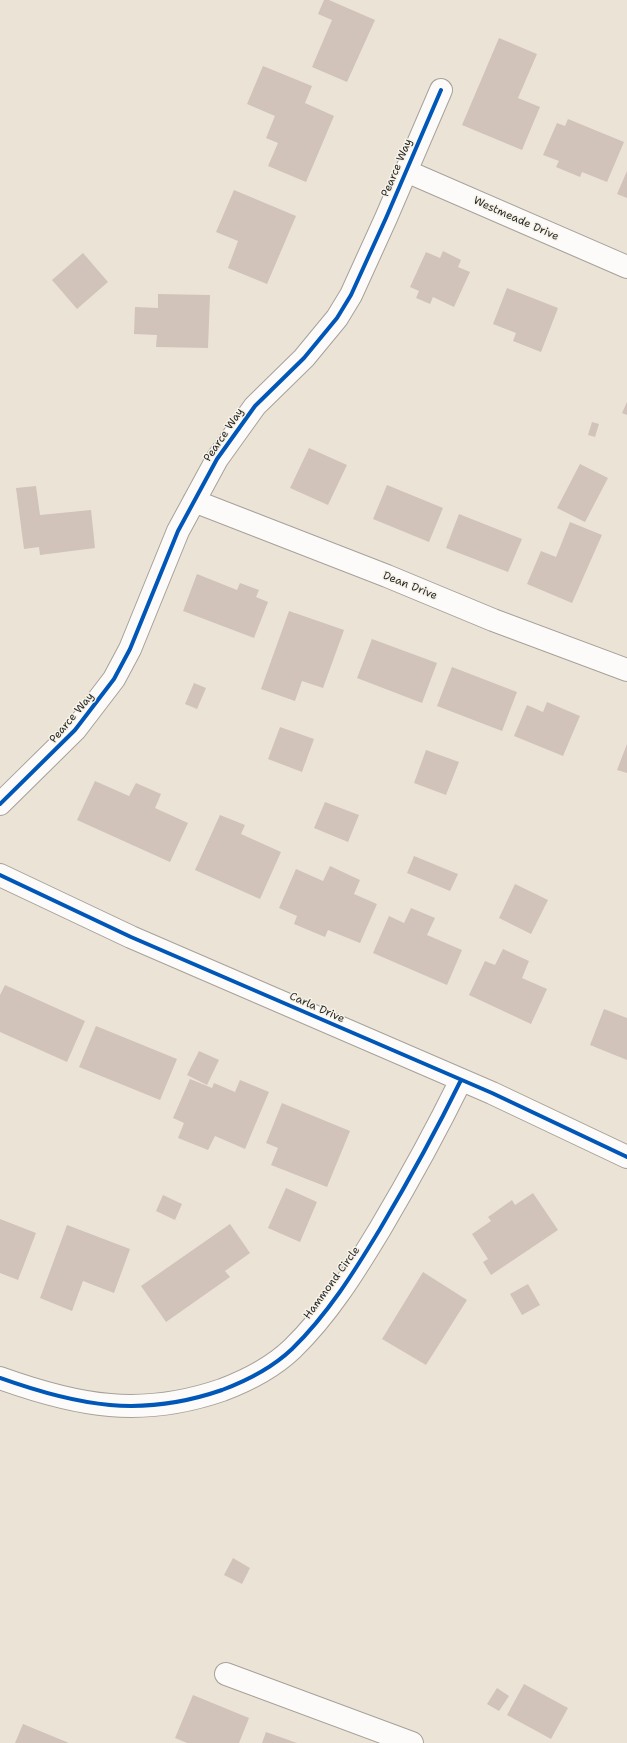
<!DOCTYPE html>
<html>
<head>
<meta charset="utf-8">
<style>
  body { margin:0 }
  canvas { display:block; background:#ebe3d6 }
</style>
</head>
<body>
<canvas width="627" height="1743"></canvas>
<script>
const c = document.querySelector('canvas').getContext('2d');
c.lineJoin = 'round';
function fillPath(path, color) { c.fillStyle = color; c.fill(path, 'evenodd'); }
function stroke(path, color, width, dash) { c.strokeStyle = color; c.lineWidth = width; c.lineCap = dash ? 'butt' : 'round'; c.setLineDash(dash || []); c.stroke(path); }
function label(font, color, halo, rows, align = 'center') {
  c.font = font + ' "Shantell Sans",sans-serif'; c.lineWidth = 3; c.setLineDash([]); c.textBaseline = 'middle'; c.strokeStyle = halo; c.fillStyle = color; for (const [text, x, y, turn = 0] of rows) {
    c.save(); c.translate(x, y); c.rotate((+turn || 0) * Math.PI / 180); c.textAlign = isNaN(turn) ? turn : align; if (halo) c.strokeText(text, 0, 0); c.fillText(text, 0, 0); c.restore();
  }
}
fillPath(new Path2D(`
  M324,0h5l46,20 -28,62 -35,-15 20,-47 -14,-6z
  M499,38l38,16 -19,44 22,9 -18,43 -60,-25z
  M263,66l49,20 -7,17 29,13 -28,66 -38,-16 10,-23 -12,-5 9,-22 -28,-12z
  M568,119l56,23 -17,40 -25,-10 -2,5 -24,-10 3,-6 -16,-6 14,-32 8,3z
  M627,171v27l-10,-4z
  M234,190l62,26 -29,68 -39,-16 10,-27 -22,-9z
  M443,251l18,9 -3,7 12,5 -16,35 -21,-10 -3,7 -14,-6 3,-7 -9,-4 16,-35 14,6z
  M83,253l25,29 -31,27 -25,-29z
  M507,288l51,20 -17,44 -28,-11 3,-8 -23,-9z
  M158,294l52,1 -2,53 -52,-1 1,-12 -23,-1 1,-27 23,1z
  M627,402v13l-5,-2z
  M592,422l7,2 -4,13 -7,-2z
  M309,448l38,17 -19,40 -38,-17z
  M580,464l28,14 -23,44 -28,-14z
  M387,485l56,23 -14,34 -56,-23z
  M36,486l4,29 51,-5 4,38 -55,7 -1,-8 -15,2 -8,-61z
  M459,514l63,25 -14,33 -62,-24z
  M570,522l32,13 -30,68 -45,-19 14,-33 15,6z
  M197,574l40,16 3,-7 19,7 -3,7 12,5 -14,36 -71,-27z
  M289,611l55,19 -21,58 -21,-7 -7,20 -34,-12z
  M372,639l65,24 -15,40 -65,-25z
  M452,667l65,25 -15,39 -65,-25z
  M194,683l12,5 -9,21 -12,-5z
  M547,702l33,14 -17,40 -49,-20 13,-31 16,7z
  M280,727l34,12 -12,33 -34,-13z
  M627,744v29l-10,-3z
  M426,750l33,12 -13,33 -32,-12z
  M95,781l34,15 7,-13 25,11 -6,14 33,15 -18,39 -93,-42z
  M325,802l34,13 -11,27 -34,-14z
  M220,815l25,10 -4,9 40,18 -21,47 -65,-29z
  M414,856l44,18 -8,17 -43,-18z
  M330,866l30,14 -6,14 23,10 -17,39 -32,-13 -3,7 -31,-13 3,-8 -18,-8 17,-39 27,12z
  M515,884l33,16 -17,34 -32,-16z
  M411,908l24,10 -8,17 35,15 -15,35 -74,-32 16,-37 15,7z
  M503,949l26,12 -7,17 25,11 -16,35 -62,-29 16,-34 10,4z
  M5,985l80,36 -18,41 -67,-30v-37z
  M604,1009l23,9v42l-37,-15z
  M96,1026l81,33 -17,41 -81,-33z
  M199,1051l20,9 -12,25 -20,-10z
  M190,1079l22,9 2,-5 21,9 5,-12 29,12 -24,57 -30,-13 -7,14 -30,-12 6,-15 -11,-5z
  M282,1103l68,28 -23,56 -56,-22 7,-17 -12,-5z
  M286,1188l31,14 -17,40 -32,-14z
  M533,1193l25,37 -67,45 -8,-13 5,-3 -16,-25 19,-13 -3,-4 24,-17 3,5z
  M163,1195l19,9 -7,16 -19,-9z
  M0,1219l36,14 -18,47 -18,-7z
  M230,1224l20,29 -25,18 5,6 -64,45 -25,-36z
  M67,1225l63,24 -16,44 -31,-12 -11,30 -32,-13z
  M423,1272l44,28 -41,65 -44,-26z
  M528,1284l12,21 -18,10 -12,-21z
  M233,1558l17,10 -8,16 -18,-9z
  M524,1684l44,24 -17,31 -44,-24z
  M497,1688l12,8 -10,15 -12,-7z
  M193,1695l56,23 -10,25h-52l-12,-5z
  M23,1724l46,19h-54z
  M266,1732l31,11h-35z`), '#d1c3b9');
const minor = new Path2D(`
  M406,171l221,96
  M194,501l193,75 106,44 134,50
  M0,804l75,-74 39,-51 16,-30 48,-118 39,-72 38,-53 49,-48 33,-40 14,-23 35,-77 55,-128
  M0,875l131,62 361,156 135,64
  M0,1378c78,28 141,40 222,12 24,-9 51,-23 70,-41 36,-35 62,-77 88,-120 29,-49 56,-98 81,-149
  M226,1674l186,69`);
stroke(minor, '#a6a19a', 24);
stroke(minor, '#fcfbf9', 22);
stroke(new Path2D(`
  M0,804l75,-74 39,-51 16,-30 48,-118 39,-72 38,-53 49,-48 33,-40 14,-23 35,-77 55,-128
  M0,875l131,62 361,156 135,64
  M0,1378c78,28 141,40 222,12 24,-9 51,-23 70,-41 36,-35 62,-77 88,-120 29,-49 56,-98 81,-149`), '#0057b8', 4);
label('11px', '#2b2b2b', '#f7f3e8', [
  ["Pearce Way",397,168,-67],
  ["Westmeade Drive",516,219,24],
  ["Pearce Way",224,435,-56],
  ["Dean Drive",410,586,22],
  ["Pearce Way",72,718,-50],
  ["Carla Drive",317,1008,24],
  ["Hammond Circle",332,1283,-54]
]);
</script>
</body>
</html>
